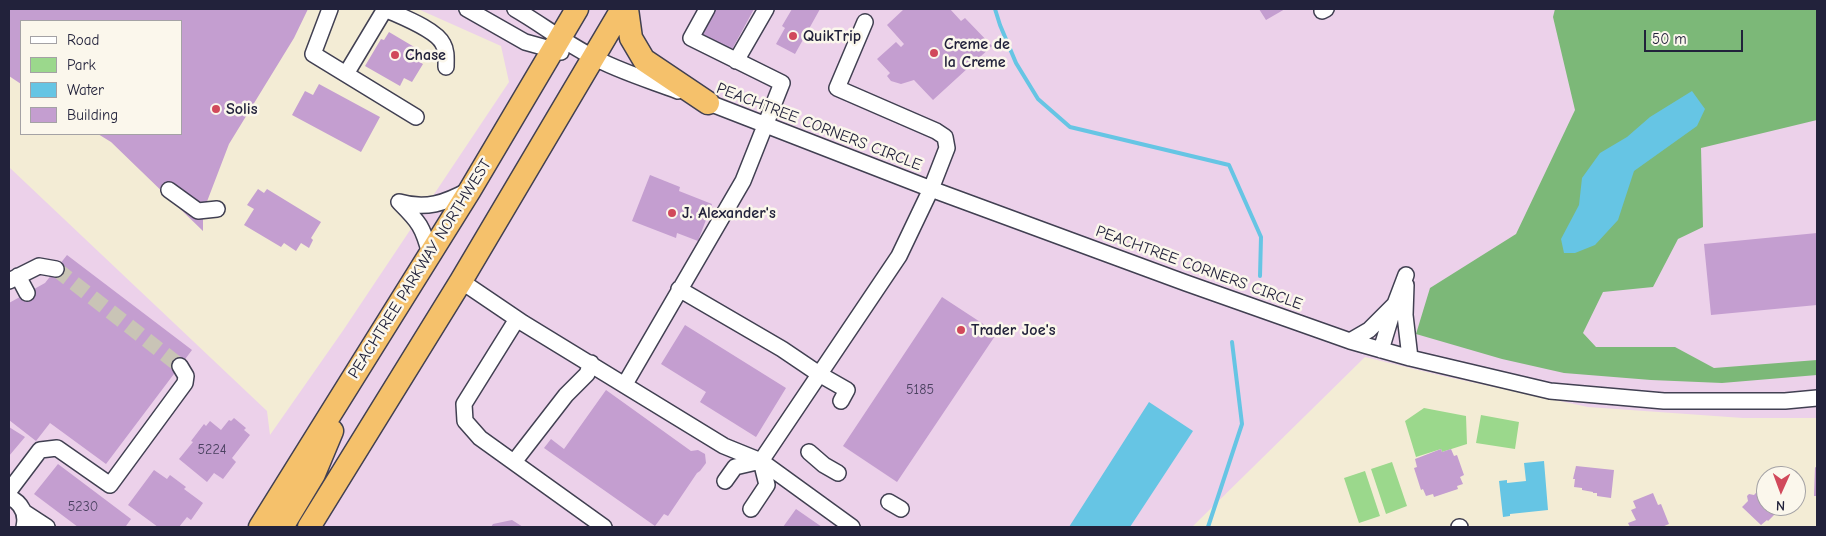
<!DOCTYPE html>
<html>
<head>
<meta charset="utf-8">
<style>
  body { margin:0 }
  #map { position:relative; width:1826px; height:536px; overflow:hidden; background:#f3ecd5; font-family:"Comic Neue",sans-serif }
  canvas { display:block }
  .frame { position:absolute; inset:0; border:10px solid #22223b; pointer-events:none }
  .legend { position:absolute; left:20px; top:20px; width:162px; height:115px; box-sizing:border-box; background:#fbf7ec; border:1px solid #a4a2a5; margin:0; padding:6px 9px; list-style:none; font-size:15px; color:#22223b }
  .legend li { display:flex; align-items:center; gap:10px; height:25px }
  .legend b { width:25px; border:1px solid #a4a2a5 }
  .north { position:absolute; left:1756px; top:466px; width:50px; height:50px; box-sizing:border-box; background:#fbf7ec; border:1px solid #a4a2a5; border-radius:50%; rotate:182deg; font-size:14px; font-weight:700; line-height:20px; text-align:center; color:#22223b }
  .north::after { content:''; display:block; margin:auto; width:18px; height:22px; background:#d1495b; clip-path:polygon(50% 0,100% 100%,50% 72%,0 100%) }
  .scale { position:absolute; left:1644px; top:30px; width:99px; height:22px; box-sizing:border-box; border:2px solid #22223b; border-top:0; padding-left:6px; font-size:15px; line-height:18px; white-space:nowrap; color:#22223b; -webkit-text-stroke:4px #fbf7ec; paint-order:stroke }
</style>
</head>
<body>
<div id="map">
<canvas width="1826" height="536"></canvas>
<div class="frame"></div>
<ul class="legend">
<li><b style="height:6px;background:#fff"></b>Road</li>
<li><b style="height:14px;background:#9bd88c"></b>Park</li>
<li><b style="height:14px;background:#66c5e4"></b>Water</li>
<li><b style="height:14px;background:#c49ed0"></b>Building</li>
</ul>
<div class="north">N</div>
<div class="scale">50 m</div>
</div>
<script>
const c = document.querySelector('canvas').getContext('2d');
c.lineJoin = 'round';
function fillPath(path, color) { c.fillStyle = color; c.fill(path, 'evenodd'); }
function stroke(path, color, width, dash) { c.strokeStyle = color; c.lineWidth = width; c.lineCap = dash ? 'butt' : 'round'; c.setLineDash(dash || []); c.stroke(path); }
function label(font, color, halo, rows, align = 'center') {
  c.font = font + ' "Comic Neue",sans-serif'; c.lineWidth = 5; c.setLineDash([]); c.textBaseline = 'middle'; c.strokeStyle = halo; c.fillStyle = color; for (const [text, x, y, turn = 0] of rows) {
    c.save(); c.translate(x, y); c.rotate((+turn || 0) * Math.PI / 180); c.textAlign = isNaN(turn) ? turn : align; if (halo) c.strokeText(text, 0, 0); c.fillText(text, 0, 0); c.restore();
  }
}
fillPath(new Path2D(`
  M418,9h1399v409h-74l-155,-11 -145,-31 -78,-19 -173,170h-1183v-360l258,244 3,24 72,-103 167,-250 -8,-36z`), '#ecd1ea');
fillPath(new Path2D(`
  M1424,408l42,8 1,28 -25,8 -1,-3 -25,8 -11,-36z
  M1481,415l38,7 -4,27 -39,-6z
  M1392,462l15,44 -21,8 -15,-45z
  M1365,471l15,45 -21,7 -15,-45z`), '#9bd88c');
fillPath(new Path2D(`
  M1555,9h262v111l-116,28 2,79 -25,12 -25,48 -50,5 -20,41 13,14h79l39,21 103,-8v15l-95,8 -71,-3 -87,-7 -62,-14 -86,-25 14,-46 86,-54 59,-124 -22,-93z`), '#7cb878');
fillPath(new Path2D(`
  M1692,91l13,18 -8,17 -63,45 -16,49 -23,25 -20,8h-11l-3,-14 18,-34 3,-27 18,-25 27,-16 23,-20z
  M1149,402l44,29 -63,96h-61z
  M1544,461l4,49 -38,4v2l-7,1 -4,-36 8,-1v3l19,-2 -2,-18z`), '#66c5e4');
stroke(new Path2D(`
  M995,9l5,16 16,38 22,36 32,28 159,38 32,72 -1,39
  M1208,527l34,-103 -10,-82`), '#66c5e4', 4);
fillPath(new Path2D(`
  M10,9h298l-14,29 -65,106 -26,68v19l-92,-89 -13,-8h83v-113h-160v63l-12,-8z
  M711,9h43l-24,44 -33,-18z
  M792,9h28l-25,45 -19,-10 9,-16 -3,-2z
  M904,9h46l11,12 4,-3 27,28 -59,54 -19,-20 -13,4 -10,-3 -4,-5 3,-3 -13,-14 19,-17 5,5 3,-3 -17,-19z
  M1259,9h26l-19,11z
  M389,32l32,19 -5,9 7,4 -11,18 -8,-4 -4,8 -35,-20 16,-27 3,1z
  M319,84l61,33 -19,35 -69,-37 13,-24 8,4z
  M650,175l30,12 -1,4 33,13 -14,37 -21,-8 -1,5 -44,-17z
  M258,189l6,4 3,-4 54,33 -10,16 2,2 -4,8 -8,-5 -5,8 -12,-8 -3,4 -37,-22 10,-16 -7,-4z
  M1817,233v72l-106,10 -7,-71z
  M67,255l125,95 -86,114 -56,-41 -14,18 -27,-21v-117l36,-20z
  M942,297l55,36 -100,149 -54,-36z
  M685,325l101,63 -30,49 -56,-35 6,-10 -45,-28z
  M606,390l85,61 7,-1 7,4 1,9 -6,8 -3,2 -29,43 -4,-2 -9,12 -111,-78 7,-9 13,10z
  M234,418l12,10 -2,2 6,5 -18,23 4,4 -13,17 -9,-6 -7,9 -28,-23 14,-17 -2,-1 13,-17 2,2 4,-5 11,9 8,-10 2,1z
  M9,427l16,10 -16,19z
  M1441,449l1,3 9,-3 3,7 3,-1 7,20 -4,2 3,7 -6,2 1,3 -24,8 -1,-3 -7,2 -3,-7 -2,1 -7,-22 3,-1 -2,-8z
  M58,464l73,55 -5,7 -48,1 -44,-33z
  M1576,466l38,4 -3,28 -14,-2v-3h-4v-1l-11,-2v-2l-8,-1 1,-8h-2z
  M1815,467l2,1v28h-3z
  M154,470l13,9 3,-4 16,12 -2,2 19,14 -12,17 -4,-3 -8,10h-21l-30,-22z
  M1766,482v24h11l3,3 -12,12 -1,-1 -6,5 -19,-18 6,-6 -1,-5 2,-2 5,1z
  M1653,493l5,12 3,-1 8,20 -7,3h-32l-2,-4 8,-3 -5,-10 5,-2 -3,-7z
  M796,509l26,18h-39z
  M512,520l11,7h-32l2,-3z`), '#c49ed0');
stroke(new Path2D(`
  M56,269l124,97`), '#c9c4b6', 15, [15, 8]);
const minor = new Path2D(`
  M330,9l-17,45 103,63
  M467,9l58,33 36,10
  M515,9c26,15 49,33 76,47 27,15 58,24 87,35
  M1322,11l4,-2
  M736,61l30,-52
  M346,74l39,-65c15,7 51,20 58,35 4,7 3,15 3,23
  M699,99l232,90 255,94 164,58 60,17 140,33 114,10h121l32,-3
  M169,190l29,21 19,-2
  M399,202c27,8 46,1 70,-12
  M400,203c19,19 23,24 30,51
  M18,276l9,17
  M9,281l30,-15 17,3
  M461,281l62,42 201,123 37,15 91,66
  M1406,285l-1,30 5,43
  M679,289l103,60 37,25 28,16 -6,11
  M517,319l-53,85 1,17 15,17 124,89
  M1350,341l19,-11 26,-26 11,-29
  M1381,350l13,-43
  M625,384l118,-203 39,-98 -91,-45 16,-29
  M809,452l15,13 14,8
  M514,462l52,-67 21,-21 4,-11
  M725,481l10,-14 26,-6 138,-205 32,-67 16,-41 -2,-11 -9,-6 -99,-43 28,-66
  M9,491l31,-41 17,-2 53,37 75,-102 1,-7 -6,-10
  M9,497c13,6 18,17 15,30
  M889,502l12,7
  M751,509l16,-24 -6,-24
  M24,512l23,15
  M1459,527h1`);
const highway = new Path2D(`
  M627,9l4,29 13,22 64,43
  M260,527l210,-337 107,-181
  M282,527l32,-53 18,-43
  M309,527l152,-246 161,-272`);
stroke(minor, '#414052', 18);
stroke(highway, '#414052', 25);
stroke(minor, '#fff', 15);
stroke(highway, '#f5c16b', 22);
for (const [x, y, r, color] of [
  [793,36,5,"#d1495b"],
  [934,53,5,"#d1495b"],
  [395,55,5,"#d1495b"],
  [216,109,5,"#d1495b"],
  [672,213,5,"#d1495b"],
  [961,330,5,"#d1495b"]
]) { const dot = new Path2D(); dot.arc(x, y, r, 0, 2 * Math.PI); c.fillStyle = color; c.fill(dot); stroke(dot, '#fbf7ec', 2); }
label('14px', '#4a4160', null, [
  ["5185",920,390],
  ["5224",212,450],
  ["5230",83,507]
]);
label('bold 16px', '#22223b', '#fbf7ec', [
  ["QuikTrip",803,36],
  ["Creme de",944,44],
  ["la Creme",944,62],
  ["Chase",405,55],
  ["Solis",226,109],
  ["J. Alexander's",682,213],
  ["Trader Joe's",971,330]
], 'left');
label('16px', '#22223b', '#fbf7ec', [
  ["PEACHTREE CORNERS CIRCLE",819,127,21],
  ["PEACHTREE CORNERS CIRCLE",1199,268,20],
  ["PEACHTREE PARKWAY NORTHWEST",420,269,-58]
]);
</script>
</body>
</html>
